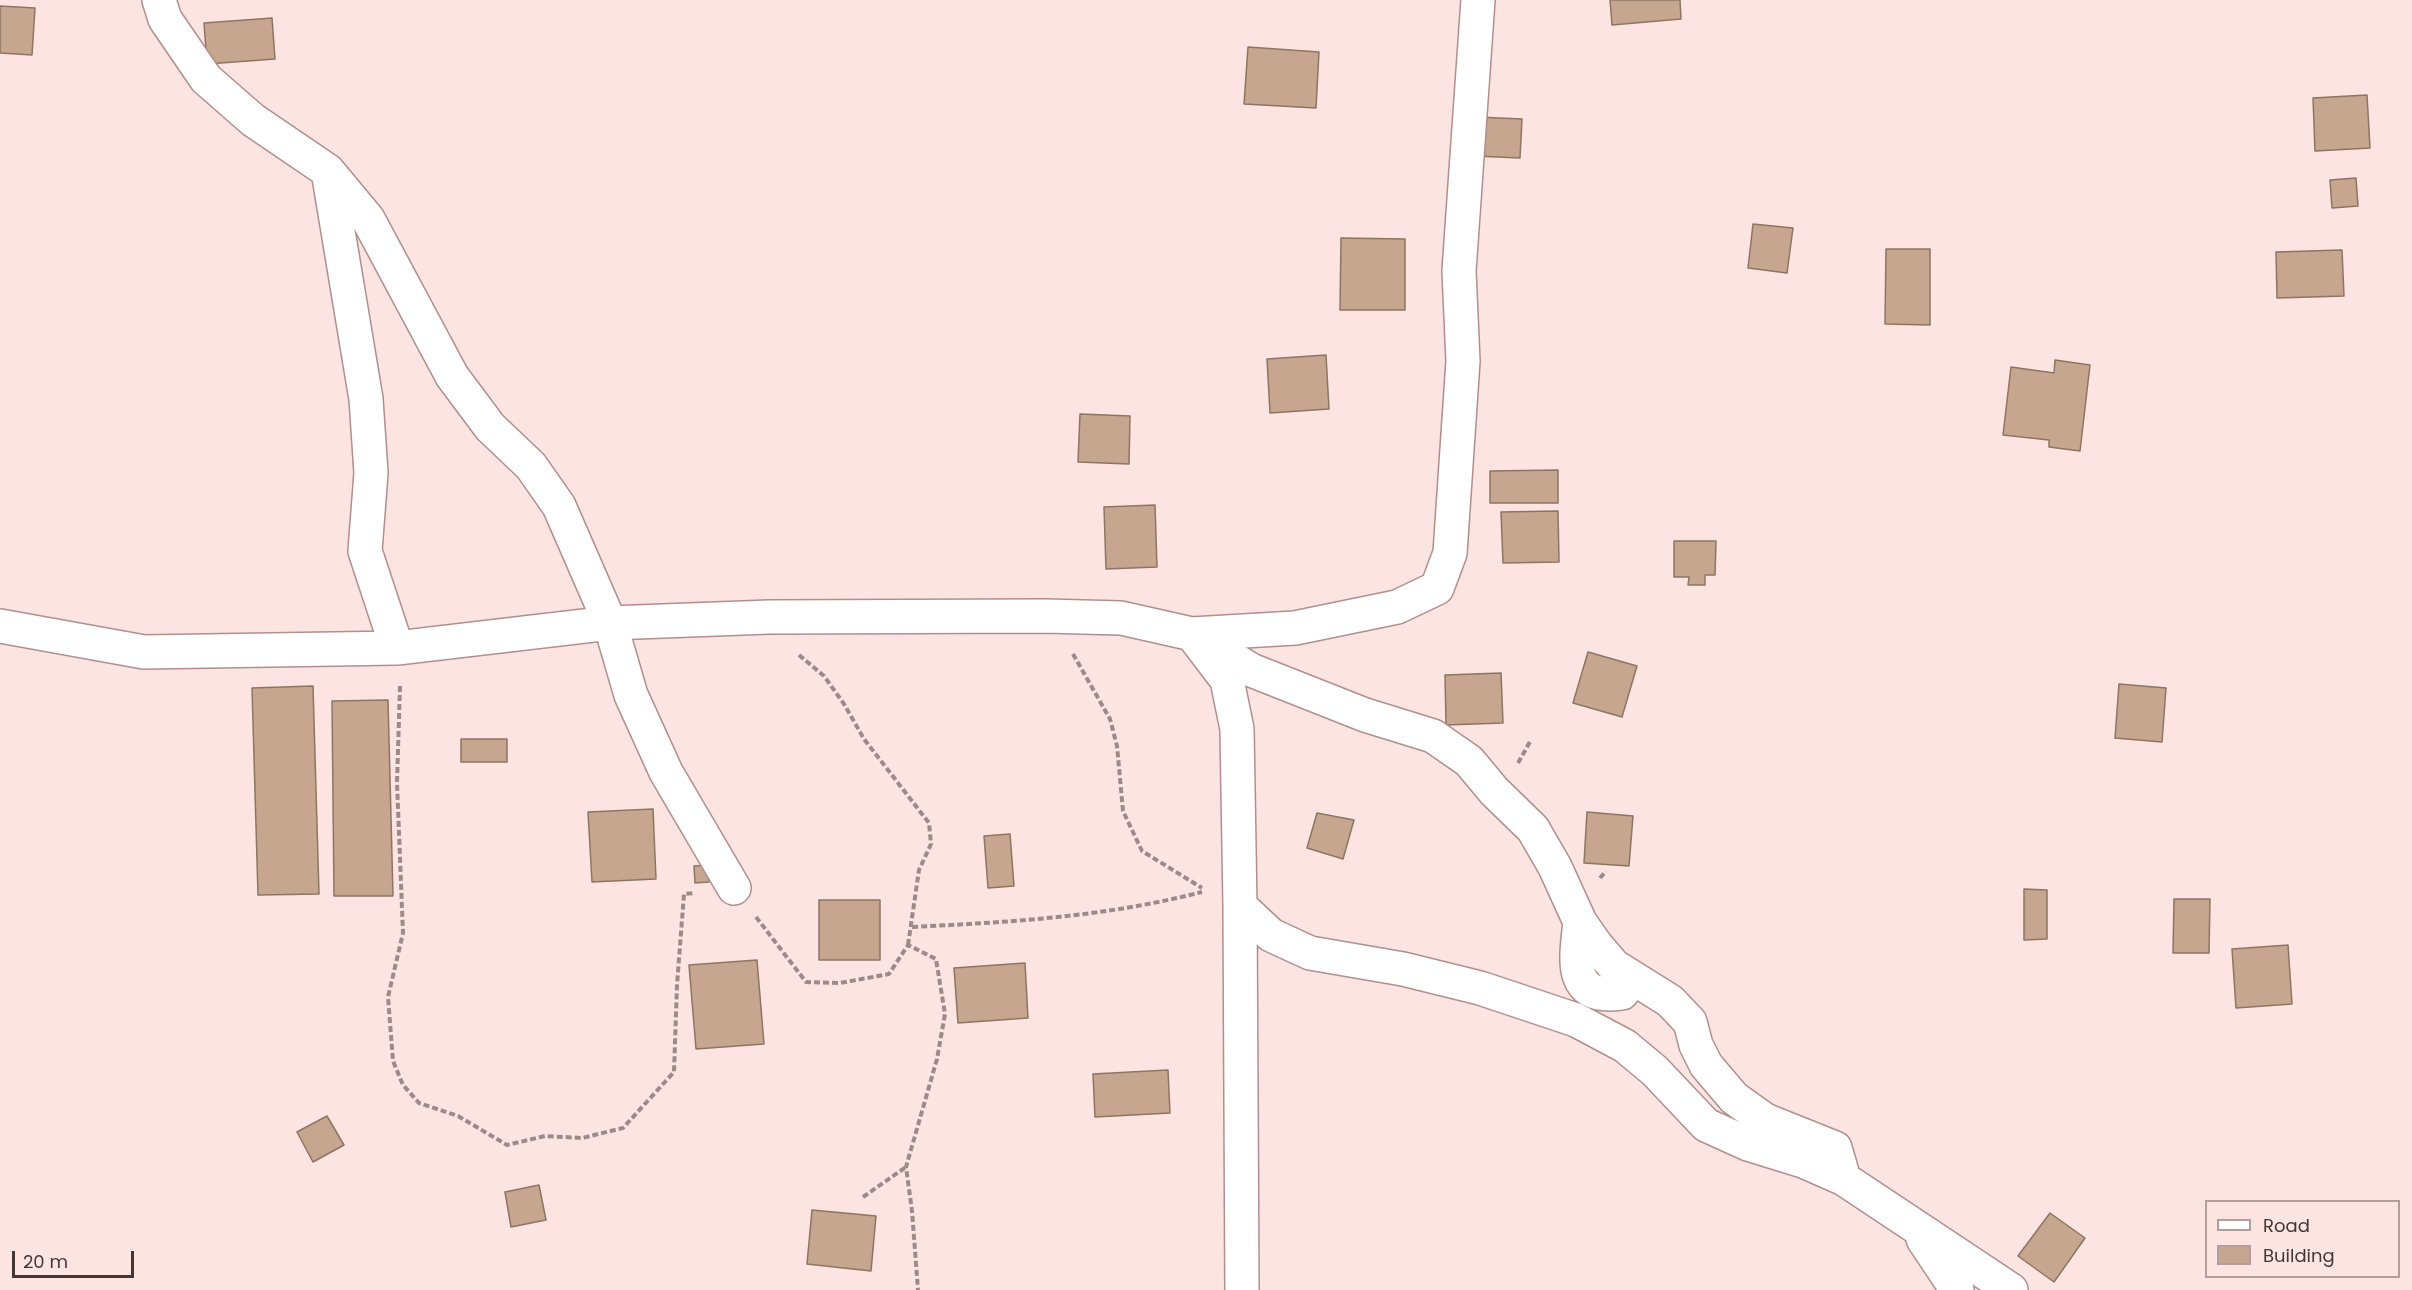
<!DOCTYPE html>
<html>
<head>
<meta charset="utf-8">
<style>
  body { margin:0 }
  #map { position:relative; width:2412px; height:1290px; overflow:hidden; background:#fbe4e1; font-family:Poppins,sans-serif }
  canvas { display:block }
  .legend { position:absolute; left:2205px; top:1200px; width:195px; height:78px; box-sizing:border-box; background:#fbe4e1; border:2px solid #b29e9c; margin:0; padding:8px 10px; list-style:none; font-size:18px; color:#453635 }
  .legend li { display:flex; align-items:center; gap:12px; height:30px }
  .legend b { width:30px; border:2px solid #b29e9c }
  .scale { position:absolute; left:12px; top:1251px; width:122px; height:27px; box-sizing:border-box; border:3px solid #453635; border-top:0; padding-left:8px; font-size:18px; line-height:21px; white-space:nowrap; color:#453635; -webkit-text-stroke:4px #fbe4e1; paint-order:stroke }
</style>
</head>
<body>
<div id="map">
<canvas width="2412" height="1290"></canvas>
<ul class="legend">
<li><b style="height:8px;background:#fff"></b>Road</li>
<li><b style="height:16px;background:#c6a68e"></b>Building</li>
</ul>
<div class="scale">20 m</div>
</div>
<script>
const c = document.querySelector('canvas').getContext('2d');
c.lineJoin = 'round';
function fillPath(path, color) { c.fillStyle = color; c.fill(path, 'evenodd'); }
function stroke(path, color, width, dash) { c.strokeStyle = color; c.lineWidth = width; c.lineCap = dash ? 'butt' : 'round'; c.setLineDash(dash || []); c.stroke(path); }
const building = new Path2D(`
  M1610,0h70l1,19 -69,6z
  M0,6l35,2 -3,47 -32,-2z
  M272,18l3,41 -68,5 -3,-41z
  M1248,47l71,5 -3,56 -72,-4z
  M2367,95l3,53 -55,3 -2,-53z
  M1476,117l46,2 -2,39 -46,-2z
  M2356,178l2,28 -26,2 -2,-28z
  M1753,224l40,4 -6,45 -39,-5z
  M1341,238l64,1v71h-65z
  M1886,249h44v76l-45,-1z
  M2342,250l2,46 -67,2 -1,-46z
  M1326,355l3,54 -59,4 -3,-54z
  M2055,360l35,5 -10,86 -31,-4v-7l-46,-5 8,-68 43,6z
  M1080,414l50,2 -1,48 -51,-2z
  M1558,470v33h-68v-32z
  M1155,505l2,62 -51,2 -2,-62z
  M1558,511l1,51 -56,1 -2,-51z
  M1674,541h42l-1,34h-10v10h-17l1,-8h-15z
  M1588,652l49,14 -15,51 -49,-14z
  M1501,673l2,50 -57,2 -1,-50z
  M2119,684l47,4 -4,54 -47,-4z
  M313,686l6,208 -61,1 -6,-207z
  M388,700l5,196h-59l-2,-195z
  M461,739h46v23h-46z
  M653,809l3,70 -64,3 -4,-70z
  M1587,812l46,4 -4,50 -45,-3z
  M1317,813l37,7 -11,39 -36,-11z
  M1010,834l4,52 -26,2 -4,-52z
  M708,865l1,17 -14,1 -1,-17z
  M2024,889l23,1v49l-23,1z
  M2174,899h36l-1,54h-36z
  M819,900h61v60h-61z
  M2288,945l4,59 -56,4 -4,-59z
  M757,960l7,84 -68,5 -7,-84z
  M1025,963l3,55 -70,5 -4,-55z
  M1168,1070l2,43 -75,4 -2,-43z
  M327,1116l17,29 -31,17 -16,-30z
  M539,1185l7,35 -35,7 -6,-35z
  M812,1210l64,6 -5,55 -64,-7z
  M2050,1213l35,25 -31,44 -36,-26z`);
fillPath(building, '#c6a68e');
stroke(building, '#8e7562', 1.5);
const minor = new Path2D(`
  M159,0l6,19 41,60 47,41 75,51 40,48 84,157 38,51 41,39 28,40 51,117 21,72 35,77 68,116
  M328,171l38,228 5,74 -6,78 32,97
  M0,626l144,26 253,-4 213,-25 159,-6 276,-1 76,2 71,16 35,46 10,49 3,177 2,384
  M1192,634l103,-6 102,-21 40,-19 13,-35 13,-192 -4,-90 19,-271
  M1209,644l42,26 114,45 68,21 36,25 25,30 39,38 22,38 25,55 16,23 18,21 56,35 20,21 6,23 10,20 28,33 31,22 70,28 9,31
  M1240,906l31,29 39,18 93,16 77,19 96,32 49,26 30,25 51,54 42,19 55,17 41,18 167,111
  M1580,922c-4,37 -13,79 42,71l11,-15
  M1923,1239l34,51`);
stroke(minor, '#b28f8c', 36);
stroke(new Path2D(`
  M1073,654l37,65 7,27 6,65 19,40 60,37
  M799,655l25,21 20,28 20,35 65,84 2,21 -12,26 -11,75
  M400,686l-3,97 6,150 -15,64 5,64 10,24 16,18 39,13 49,29 38,-9 37,2 41,-10 51,-56 3,-87 7,-91 10,-1
  M1518,763l13,-23
  M1600,878l6,-7
  M756,917l50,65 34,1 49,-9 19,-29 28,14 9,55 -8,45 -31,108 6,44 6,79
  M912,927c100,-5 192,-10 290,-35
  M863,1197l43,-30`), '#9d8a88', 4, [6, 3]);
stroke(minor, '#fff', 33);
</script>
</body>
</html>
